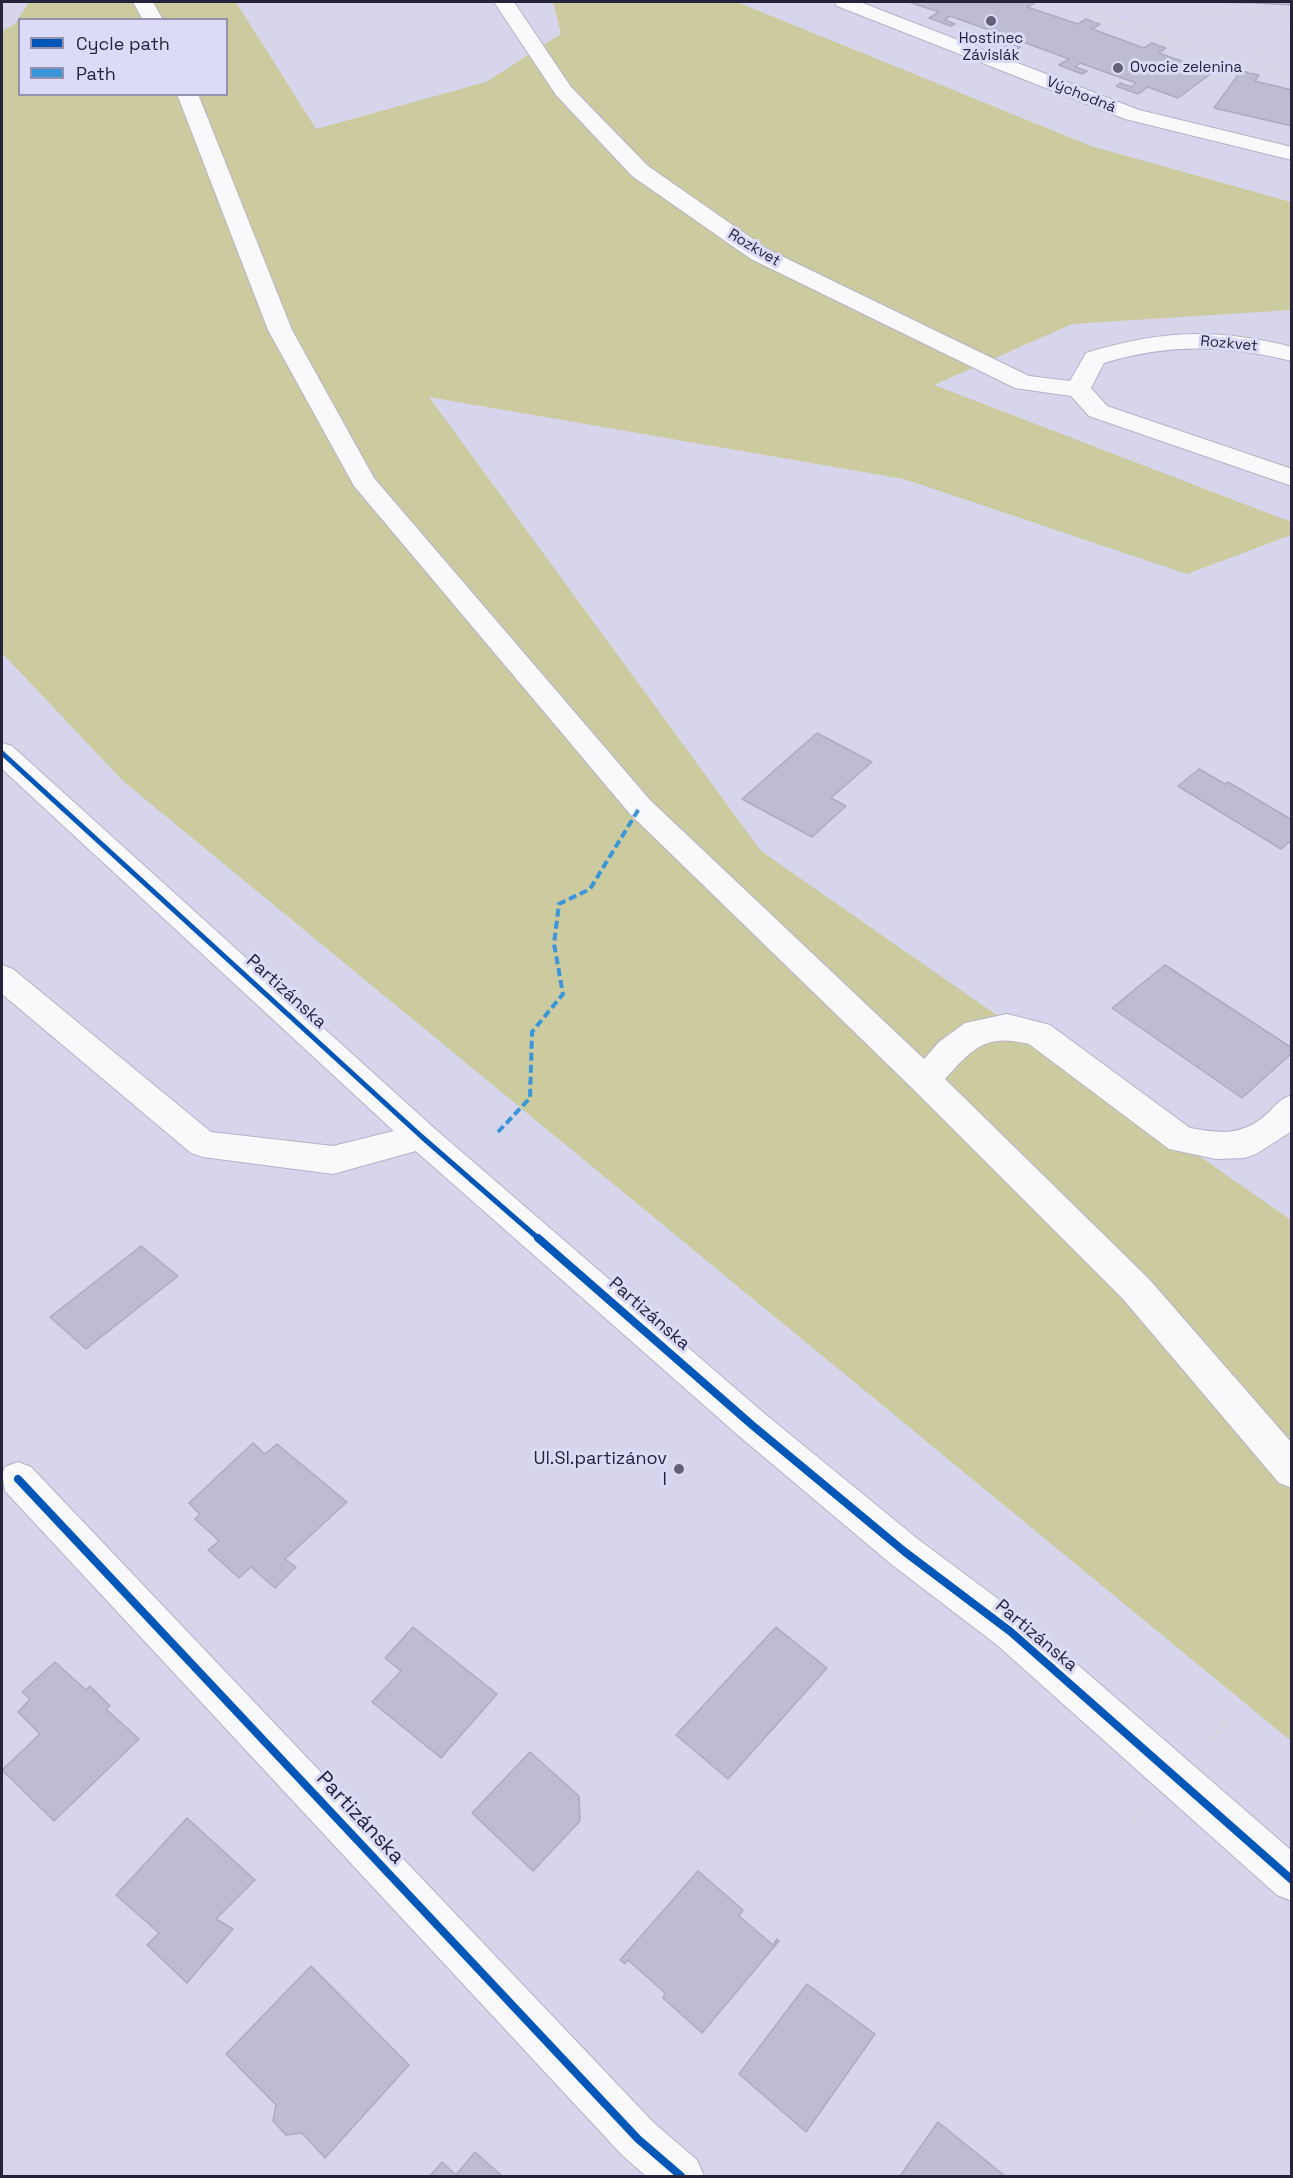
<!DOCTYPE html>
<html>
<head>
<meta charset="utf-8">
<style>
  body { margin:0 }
  #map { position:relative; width:1293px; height:2178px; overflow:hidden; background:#d6d5ec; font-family:"Space Grotesk",sans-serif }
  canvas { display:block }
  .frame { position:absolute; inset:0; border:3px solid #25223c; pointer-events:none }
  .legend { position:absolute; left:18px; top:18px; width:210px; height:78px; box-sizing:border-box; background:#dcdbf7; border:2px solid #9391ac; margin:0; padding:8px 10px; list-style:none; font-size:18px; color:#25223c }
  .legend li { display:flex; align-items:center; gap:12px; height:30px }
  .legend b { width:30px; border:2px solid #9391ac }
</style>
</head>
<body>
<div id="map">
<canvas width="1293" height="2178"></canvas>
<div class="frame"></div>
<ul class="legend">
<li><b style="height:8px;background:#0057b8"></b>Cycle path</li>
<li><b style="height:8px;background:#3b95d9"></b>Path</li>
</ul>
</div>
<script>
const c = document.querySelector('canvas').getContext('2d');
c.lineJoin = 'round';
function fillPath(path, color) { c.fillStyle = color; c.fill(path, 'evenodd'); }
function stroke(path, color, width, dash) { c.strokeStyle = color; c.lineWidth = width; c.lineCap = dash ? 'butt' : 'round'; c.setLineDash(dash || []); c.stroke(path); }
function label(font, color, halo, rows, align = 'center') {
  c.font = font + ' "Space Grotesk",sans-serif'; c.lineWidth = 6; c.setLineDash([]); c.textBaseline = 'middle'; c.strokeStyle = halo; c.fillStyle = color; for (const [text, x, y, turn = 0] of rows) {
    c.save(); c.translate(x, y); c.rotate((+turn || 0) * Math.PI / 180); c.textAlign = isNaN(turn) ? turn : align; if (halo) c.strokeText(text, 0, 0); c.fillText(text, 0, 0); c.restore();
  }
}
fillPath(new Path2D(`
  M29,2h207l80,127 170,-47 75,-48 -8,-32h184l354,144 200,56v108l-219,14 -138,61 357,137v13l-104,39 -283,-95 -475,-82 332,454 530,369v521l-1168,-960 -121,-128v-623l12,-5zM20,20h206v74h-206z`), '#cccba0');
const building = new Path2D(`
  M909,2h127l-9,5 51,17 8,-5 14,5 -8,5 52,19 8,-5 14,5 -7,5 54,19 -35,26 -30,-11 -10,7 -22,-8 4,-3 11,4 5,-4 -56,-20 -5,4 12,4 -5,3 -23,-9 10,-6 -54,-20 -6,4 11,4 -4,3 -23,-8 10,-7 -53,-19 -5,4 10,4 -4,2 -22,-8 10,-6z
  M1214,2h78v3l-38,-2z
  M1241,71l18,4 -4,6 37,9v36l-78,-18z
  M817,733l55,29 -41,36 15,8 -34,31 -70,-38z
  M1199,769l26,15 3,-2 64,38v20l-11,9 -103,-63z
  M1165,965l127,83v5l-50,45 -130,-90z
  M141,1246l37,30 -92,73 -36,-32z
  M253,1443l12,11 12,-10 70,58 -62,57 11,8 -21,21 -24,-21 -12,11 -31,-28 11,-9 -24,-22 5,-5 -11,-11z
  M413,1627l84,67 -56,64 -69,-56 29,-31 -16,-13z
  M776,1627l51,41 -99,111 -52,-44z
  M55,1662l31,28 4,-4 20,20 -4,3 33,30 -85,82 -52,-51 38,-36 -22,-22 12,-13 -8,-7z
  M530,1752l49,44 1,25 -47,50 -61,-58z
  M187,1818l68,62 -39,39 17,10 -46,54 -40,-38 12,-12 -43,-38z
  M698,1871l45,39 -4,6 34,29 4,-6 2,2 -77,92 -39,-35 2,-5 -37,-33 -3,4 -5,-4z
  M311,1966l98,99 -84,93 -23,-25 -16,2 -13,-14 3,-16 -50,-51z
  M807,1984l68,50 -69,98 -67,-58z
  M938,2122l67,54h-105z
  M475,2152l27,24h-72l12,-14 14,13z`);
fillPath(building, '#bebcd3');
stroke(building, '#acabc1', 1.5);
const minor = new Path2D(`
  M133,2h20l10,18h-20z
  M494,2h20l57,85 77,79 119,83 262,127 41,5 16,-28c75,-23 129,-25 206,-6v14c-66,-16 -123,-18 -188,2l-13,25 16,18 185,63v17l-203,-70 -18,-20 -56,-8 -264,-129 -119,-83 -76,-81z
  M834,2h26l279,108 153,37v13l-167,-41 -288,-113z
  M177,94h21l94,236 82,148 276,322 274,259 15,-17 26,-19 42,-9 32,8 11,3 140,103c32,6 54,8 79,-16 8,-8 11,-13 23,-17v36l-36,23 -12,4 -28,1 -47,-10 -140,-105c-43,-11 -56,4 -84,35l204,200 143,164v45l-13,-5 -156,-184 -210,-210 -283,-275 -276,-328 -86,-156z
  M2,965l11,4 198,163 122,14 89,-22 12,4 5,9 -5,9 -101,28 -130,-17 -12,-4 -189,-159z
  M18,1462l13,5 623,656 43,37 7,16h-58l-24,-21 -617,-664 -3,-17 3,-7z`);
const major = new Path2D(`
  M2,743l10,3 422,382 331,286 154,126 106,79 267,232v50l-15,-6 -280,-250 -106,-81 -152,-128 -329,-290 -408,-377z`);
stroke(minor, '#b4b2c9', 2);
stroke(major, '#b4b2c9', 2);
stroke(new Path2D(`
  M1060,2l169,58 63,14
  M1196,2l2,7 94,5
  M1254,3l2,10
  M1094,22l7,-6
  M1159,45l10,-6
  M1250,73l9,-21 31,-24 -2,-14
  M1204,93l25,-33`), '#d8d8de', 2, [2, 2]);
stroke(new Path2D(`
  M1211,1739l18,-19
  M1133,1822l7,-8`), '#d8d8de', 4.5, [4, 4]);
fillPath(minor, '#f9f9fc');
fillPath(major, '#f9f9fc');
stroke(new Path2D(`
  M498,1132l32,-34 2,-66 31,-38 -9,-50 5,-40 31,-15 50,-82`), '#3b95d9', 4, [8, 4]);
stroke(new Path2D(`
  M2,753l420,384 117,102`), '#0057b8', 5);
stroke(new Path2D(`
  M538,1238l214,187 153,127 106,80 281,248
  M18,1479l620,660 43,37`), '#0057b8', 8);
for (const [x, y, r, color] of [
  [991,21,6,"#63617a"],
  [1118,68,6,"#63617a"],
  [679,1469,6,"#63617a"]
]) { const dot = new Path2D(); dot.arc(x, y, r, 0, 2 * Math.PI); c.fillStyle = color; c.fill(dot); stroke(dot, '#dcdbf7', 2); }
label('15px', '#25223c', '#dcdbf7', [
  ["Hostinec",991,39],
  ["Závislák",991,56],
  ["Ovocie zelenina",1130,68,"left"]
]);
label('15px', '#25223c', '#dcdbf7', [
  ["Východná",1081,95,22],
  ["Rozkvet",754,248,31],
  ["Rozkvet",1229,344,5]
]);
label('18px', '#25223c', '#dcdbf7', [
  ["Partizánska",286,992,42],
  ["Partizánska",649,1314,41],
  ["Partizánska",1036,1636,40]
]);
label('18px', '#25223c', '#dcdbf7', [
  ["Ul.Sl.partizánov",667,1459],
  ["I",667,1480]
], 'right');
label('21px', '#25223c', '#dcdbf7', [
  ["Partizánska",360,1818,47]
]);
</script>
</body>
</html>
